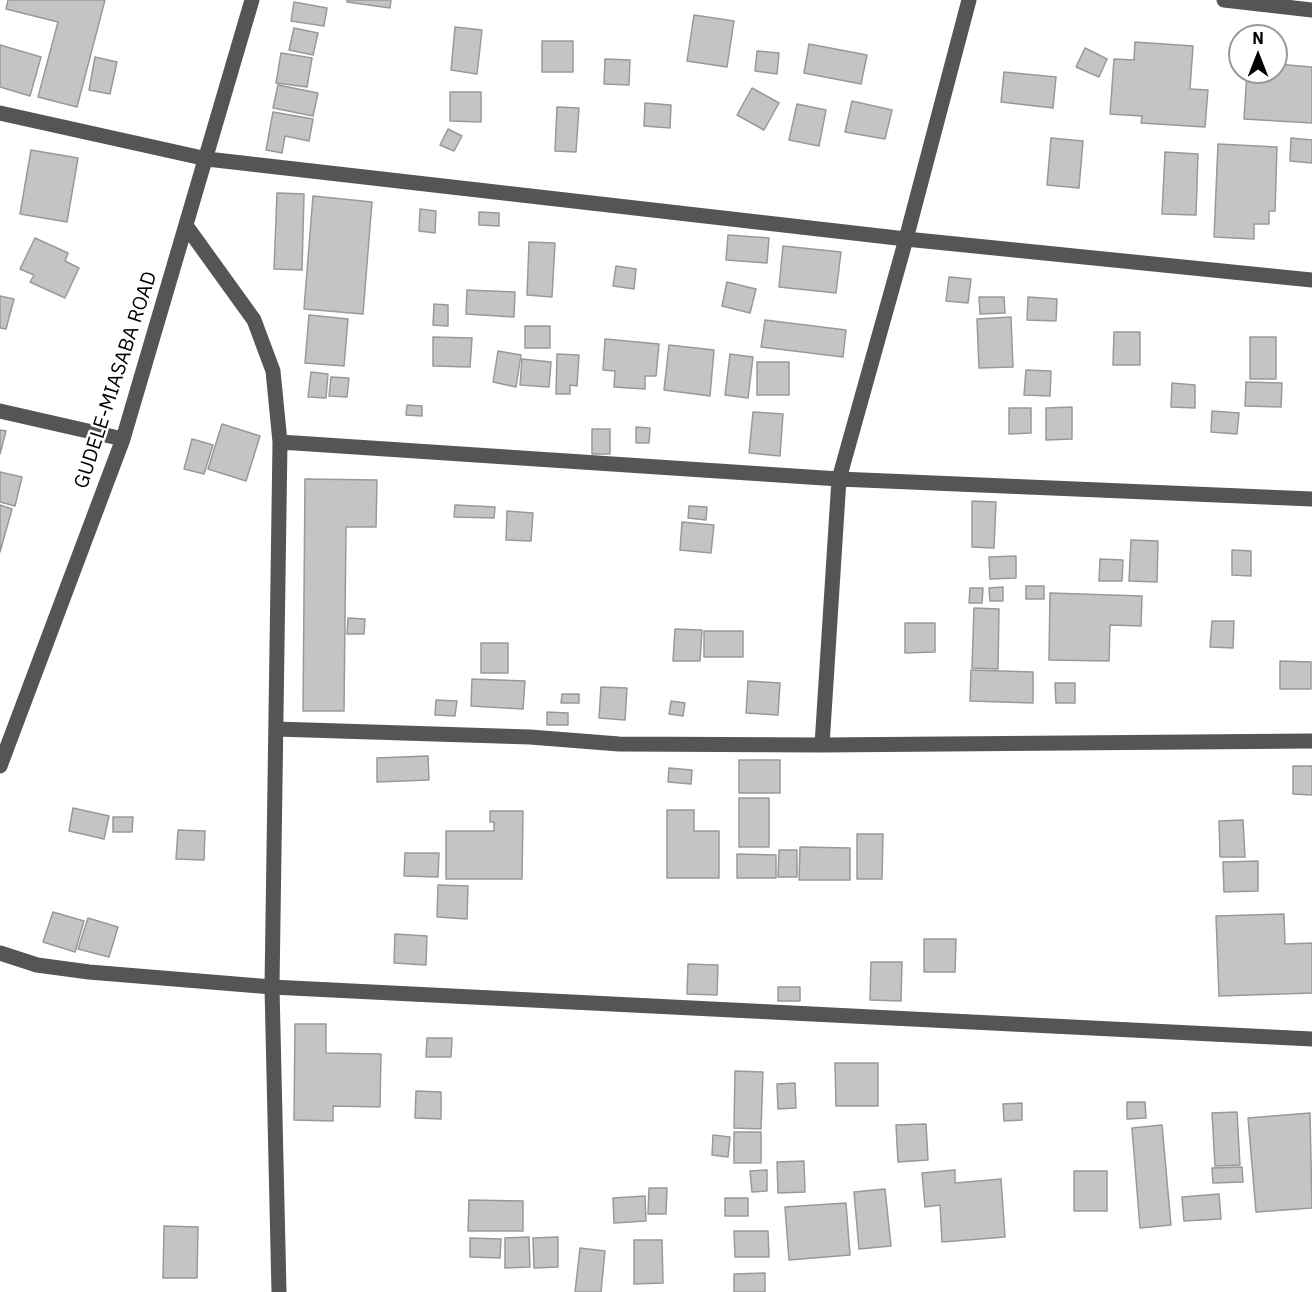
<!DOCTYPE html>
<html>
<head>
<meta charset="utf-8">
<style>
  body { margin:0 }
  #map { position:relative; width:1312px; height:1292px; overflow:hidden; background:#fff; font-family:"IBM Plex Sans",sans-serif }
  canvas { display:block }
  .north { position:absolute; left:1228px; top:24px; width:60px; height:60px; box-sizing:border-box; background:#fff; border:2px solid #999; border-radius:50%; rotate:0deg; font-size:16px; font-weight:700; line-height:24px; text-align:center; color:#000 }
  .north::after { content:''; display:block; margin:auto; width:21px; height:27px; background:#000; clip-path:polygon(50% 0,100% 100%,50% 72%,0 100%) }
</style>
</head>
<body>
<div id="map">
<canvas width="1312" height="1292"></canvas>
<div class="north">N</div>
</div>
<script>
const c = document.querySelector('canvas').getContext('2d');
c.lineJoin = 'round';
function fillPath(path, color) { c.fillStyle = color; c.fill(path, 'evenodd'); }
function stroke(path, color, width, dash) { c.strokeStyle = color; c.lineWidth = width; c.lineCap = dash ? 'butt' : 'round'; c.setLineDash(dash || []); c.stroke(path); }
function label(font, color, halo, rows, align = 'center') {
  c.font = font + ' "IBM Plex Sans",sans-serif'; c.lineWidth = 5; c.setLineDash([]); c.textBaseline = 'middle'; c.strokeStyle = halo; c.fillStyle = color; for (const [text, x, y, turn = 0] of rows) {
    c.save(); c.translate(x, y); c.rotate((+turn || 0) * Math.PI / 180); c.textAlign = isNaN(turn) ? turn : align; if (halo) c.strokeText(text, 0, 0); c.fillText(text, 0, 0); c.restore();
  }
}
const building = new Path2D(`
  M8,0h97l-28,107 -39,-10 20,-75 -52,-13z
  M347,0h44l-1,8 -43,-6z
  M294,2l33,6 -3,18 -33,-5z
  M694,15l40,6 -7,46 -40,-6z
  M455,27l27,3 -5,44 -26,-4z
  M294,28l24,5 -5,22 -24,-5z
  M542,41h31v31h-31z
  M1135,42l58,4 -3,43 18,1 -3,37 -64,-4 1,-7 -32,-2 4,-55 20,1z
  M809,44l58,11 -6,29 -57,-11z
  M0,45l41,12 -11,39 -30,-9z
  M1085,48l22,11 -8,18 -23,-10z
  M757,51l22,2 -2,21 -22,-3z
  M281,53l31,5 -5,29 -31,-4z
  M95,57l22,5 -7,32 -21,-4z
  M605,59l25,1 -1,25 -25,-1z
  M1276,64l36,3v56l-68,-4 3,-47h29z
  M1004,72l52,5 -3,31 -52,-6z
  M278,85l40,8 -5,23 -40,-8z
  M752,88l27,15 -15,27 -27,-15z
  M450,92h31v30l-31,-1z
  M852,101l40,9 -7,29 -40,-7z
  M645,103l26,2 -1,23 -26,-2z
  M797,104l29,6 -7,36 -30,-6z
  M557,107l22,1 -3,44 -21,-1z
  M273,112l40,7 -4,22 -24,-5 -3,17 -16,-3z
  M448,129l14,7 -8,15 -14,-6z
  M1051,138l32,3 -4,47 -32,-3z
  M1291,138l21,2v23l-22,-2z
  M1218,144l59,3 -2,64h-6v13h-15v15l-40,-2z
  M31,150l47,8 -11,64 -47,-8z
  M1165,152l33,2 -2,61 -34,-1z
  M277,193l27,1 -2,76 -28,-1z
  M313,196l59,6 -9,112 -59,-5z
  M420,209l16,2 -1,22 -16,-2z
  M479,212l20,1v13l-20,-1z
  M728,235l41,3 -2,25 -41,-3z
  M35,238l33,15 -3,8 14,7 -14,30 -35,-16 4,-7 -14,-6z
  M529,242l26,1 -3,54 -25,-2z
  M783,246l58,6 -5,41 -57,-6z
  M616,266l20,3 -2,20 -21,-3z
  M949,277l22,2 -3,24 -22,-2z
  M727,282l29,7 -6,24 -28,-7z
  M467,290l48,2 -1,25 -48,-3z
  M0,296l14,3 -8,30 -6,-1z
  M979,297h25l1,16 -25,1z
  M1028,297l29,2 -1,22 -29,-1z
  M434,304l14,1v21l-15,-1z
  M309,315l39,4 -4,47 -39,-3z
  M1011,317l2,50 -34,1 -2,-49z
  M765,320l81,10 -3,27 -82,-10z
  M525,326h25v22h-25z
  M1114,332h26v33h-27z
  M433,337l39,1 -2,29 -37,-1z
  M1250,337h26v42h-26z
  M605,339l54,5 -3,32h-11v13l-31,-2 1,-16 -12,-1z
  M669,345l45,5 -4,46 -46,-6z
  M498,351l23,4 -5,32 -23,-5z
  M557,354l22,1 -2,31 -7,-1v9h-14z
  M730,354l23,3 -5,41 -23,-3z
  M522,359l29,3 -2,25 -29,-2z
  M757,362h32v33h-32z
  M1026,370l25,1 -1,25 -26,-1z
  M311,372l17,2 -2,24 -18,-1z
  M331,377l18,1 -2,19 -18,-1z
  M1246,382l36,1 -1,24 -36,-1z
  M1172,383l23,2v23l-24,-1z
  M407,405l15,1v10l-16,-1z
  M1072,407v32l-26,1v-32z
  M1009,408h22v25l-22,1z
  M1212,411l27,2 -2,21 -26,-2z
  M753,412l30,2 -3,42 -31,-3z
  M222,424l38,12 -14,45 -38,-12z
  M636,427l14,1 -1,15h-13z
  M592,429h18v25h-18z
  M0,430l6,1 -6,23z
  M192,439l21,6 -9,29 -20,-5z
  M0,472l22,5 -7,29 -15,-4z
  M305,479l72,1 -1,47h-30l-2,184h-41z
  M972,501l24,1 -2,46 -22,-1z
  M0,505l12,4 -12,43z
  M455,505l40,2 -1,11 -40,-1z
  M689,506l18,1 -1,13 -18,-2z
  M507,511l26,2 -2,28 -25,-1z
  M682,522l32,3 -3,28 -31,-3z
  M1131,540l27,1 -1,41 -28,-1z
  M1232,550l19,1v25l-19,-1z
  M1016,556v22l-26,1 -1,-22z
  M1100,559l23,1 -1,21h-23z
  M1026,586h18v13h-18z
  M1003,587v14h-13l-1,-13z
  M970,588h13l-1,15h-13z
  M1050,593l92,3 -1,30 -31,-1 -1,36 -60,-1z
  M974,608l25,1 -1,60 -26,-1z
  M348,618l17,1 -1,15h-17z
  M1212,621h22l-1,27 -23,-1z
  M905,623h30v29l-30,1z
  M675,629l27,1 -2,31h-27z
  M704,631h39v26h-39z
  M481,643h27v30h-27z
  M1280,661l31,1v27h-31z
  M971,670l62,2v31l-63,-2z
  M472,679l53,2 -2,28 -52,-3z
  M748,681l32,2 -2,32 -32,-2z
  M1055,683h20v20h-19z
  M601,687l26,1 -2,32 -26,-2z
  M562,694h17v9h-18z
  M436,700l21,1 -2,15 -20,-1z
  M671,701l14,2 -2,13 -14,-2z
  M547,712l21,1v12h-21z
  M428,756l1,24 -52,2v-24z
  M739,760h41v33h-41z
  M1293,766h19v29l-19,-1z
  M669,768l23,2 -1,14 -23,-2z
  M739,798h30v49h-30z
  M73,808l36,8 -5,23 -35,-8z
  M667,810h27v21h25v47h-52z
  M490,811h33l-1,68h-76v-48h48v-9h-4z
  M113,817h20l-1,15h-19z
  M1243,820l2,37h-25l-1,-36z
  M178,830l27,1 -1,29 -28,-1z
  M857,834h26l-1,45h-25z
  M800,847l50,1v32h-51z
  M779,850h18v27h-19z
  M405,853h34l-1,24 -34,-1z
  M737,854l39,1v23h-39z
  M1258,861v30l-34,1 -1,-30z
  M438,885l30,1 -1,33 -30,-2z
  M53,912l31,9 -9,31 -32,-10z
  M1284,914l1,30 27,-1v50l-93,3 -3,-80z
  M88,918l30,9 -9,30 -31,-8z
  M395,934l32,2 -1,29 -32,-2z
  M924,939h32l-1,33h-31z
  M871,962h31l-1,39 -31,-1z
  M688,964l30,1 -1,30 -30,-1z
  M778,987h22v14h-22z
  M295,1024h31v29l55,1 -1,53 -47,-1v15l-39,-1z
  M427,1038h25l-1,19h-25z
  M835,1063h43v43h-42z
  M735,1071l28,1 -2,57 -27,-1z
  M795,1083l1,25 -18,1 -1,-25z
  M416,1091l25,1v27l-26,-1z
  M1127,1102h18l1,16 -19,1z
  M1022,1103v17l-18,1 -1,-17z
  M1237,1112l3,53 -25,1 -3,-53z
  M1310,1113l2,95 -56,4 -8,-94z
  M926,1124l2,36 -30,2 -2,-37z
  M1162,1125l9,100 -31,3 -8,-100z
  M734,1132h27v31h-27z
  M713,1135l17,2 -2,20 -16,-2z
  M804,1161l1,31 -27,1 -1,-31z
  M1242,1167l1,15 -30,1 -1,-15z
  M767,1170v21l-15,1 -2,-21z
  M955,1170v13l46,-4 4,58 -63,5 -2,-37 -15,2 -3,-34z
  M1074,1171h33v40h-33z
  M649,1188h18l-1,26h-18z
  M885,1189l6,57 -32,3 -5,-57z
  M1219,1194l2,25 -37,2 -2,-24z
  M645,1196l1,25 -32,2 -1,-25z
  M725,1198h23v18h-23z
  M469,1200l54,1v30h-55z
  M846,1203l4,52 -61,5 -4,-53z
  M164,1226l34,1 -1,51h-34z
  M734,1231h34l1,26h-34z
  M529,1237l1,30 -25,1v-30z
  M558,1237v30l-24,1 -1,-30z
  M470,1238l31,1 -1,19 -30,-1z
  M634,1240h28l1,43 -29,1z
  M580,1248l25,3 -4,41h-26z
  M765,1273v19h-31v-18z`);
fillPath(building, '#c4c4c4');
stroke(building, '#999', 1.5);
stroke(new Path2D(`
  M1224,0l88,10
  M0,113l207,46 699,80 406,41
  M187,227l67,93 19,51 7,71 -8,545 7,305
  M0,411l123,28
  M280,442l559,37 473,20
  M276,729l254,8 89,7 203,1 490,-4
  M822,745l17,-266 67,-240 63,-239
  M0,766l123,-327 129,-439
  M0,953l37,12 52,7 183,15 1040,52`), '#555', 15);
label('20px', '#000', '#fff', [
  ["GUDELE-MIASABA ROAD",116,380,-72]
]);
</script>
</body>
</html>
